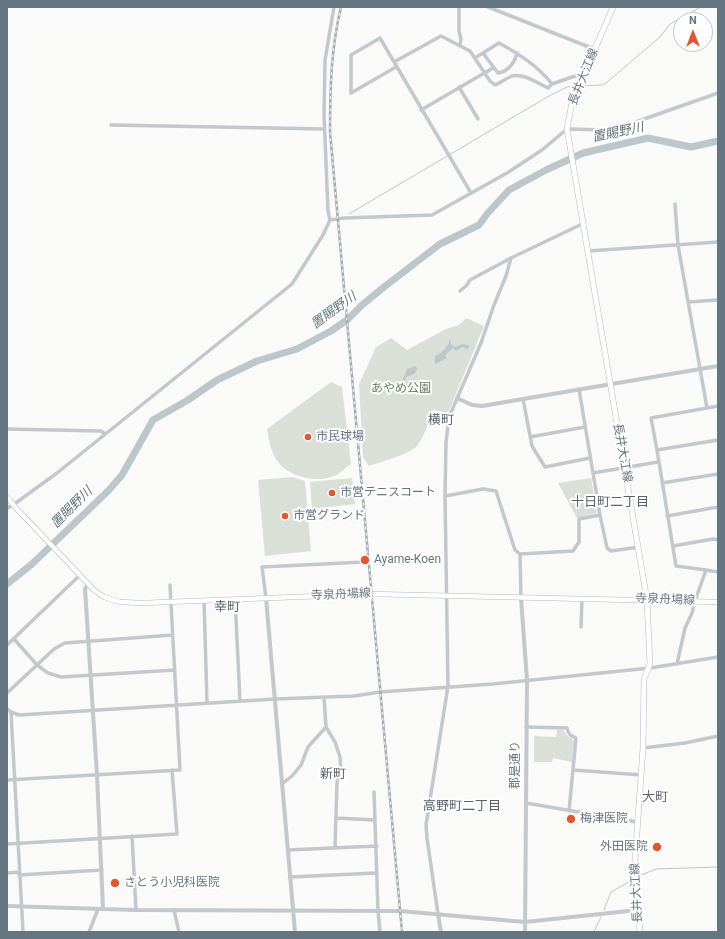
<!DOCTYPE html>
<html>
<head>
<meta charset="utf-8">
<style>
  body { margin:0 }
  #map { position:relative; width:725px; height:939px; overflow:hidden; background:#fafaf8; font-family:Roboto,sans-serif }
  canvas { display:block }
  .frame { position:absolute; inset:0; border:8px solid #657683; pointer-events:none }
  .north { position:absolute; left:673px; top:12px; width:40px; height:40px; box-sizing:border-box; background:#fff; border:1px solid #c1c8cd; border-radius:50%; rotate:0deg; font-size:11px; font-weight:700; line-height:16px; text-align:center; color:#657683 }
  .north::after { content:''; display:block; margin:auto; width:14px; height:18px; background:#e4572e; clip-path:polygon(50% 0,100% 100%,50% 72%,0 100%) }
</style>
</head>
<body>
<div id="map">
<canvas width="725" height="939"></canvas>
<div class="frame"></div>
<div class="north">N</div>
</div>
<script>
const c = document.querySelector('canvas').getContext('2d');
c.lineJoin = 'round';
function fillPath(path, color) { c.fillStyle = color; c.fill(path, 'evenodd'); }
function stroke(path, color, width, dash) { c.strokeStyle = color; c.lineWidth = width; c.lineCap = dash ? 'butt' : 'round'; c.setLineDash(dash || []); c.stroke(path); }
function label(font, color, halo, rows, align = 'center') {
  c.font = font + ' Roboto,"Noto Sans JP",sans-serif'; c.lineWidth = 4; c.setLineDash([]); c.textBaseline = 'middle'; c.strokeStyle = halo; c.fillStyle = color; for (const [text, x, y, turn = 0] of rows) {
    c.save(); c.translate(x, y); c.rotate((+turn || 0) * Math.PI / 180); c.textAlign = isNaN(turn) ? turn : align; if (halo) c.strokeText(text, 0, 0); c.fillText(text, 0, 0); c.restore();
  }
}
fillPath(new Path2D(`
  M466,318l18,8 -36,87 -15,-3c-3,10 -10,30 -17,37 -9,8 -36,15 -47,19l-6,-9 -4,-73 17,-37 15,-9 16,12 39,-21 13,-4z
  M331,382l11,5 9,77c-5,3 -11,10 -17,12 -19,8 -48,0 -58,-17 -6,-10 -7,-19 -9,-30z
  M292,477l13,4 6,70 -46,5 -7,-76z
  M352,478l3,26 -43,5 -2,-27z
  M591,478l6,35 -20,5 -19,-35z
  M557,730h6l5,6 6,4 -2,22 -19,-4 -1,4h-18v-26l22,1z`), '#dadfd7');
fillPath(new Path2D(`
  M450,339l1,5 4,3 8,-3 7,2 -2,3 -6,-2 -6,4 -3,-3 -8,7 2,3 -12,6v-8c6,-2 11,-8 14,-13v-3z
  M416,366l1,2c-1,8 -5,6 -11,9l-2,6 -4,7h-4l-1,-5 8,-6 4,-10z`), '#bbc7cb');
stroke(new Path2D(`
  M581,86l20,-1 5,-2 54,-46 10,-13 31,-17
  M349,214l200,-118 18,-9 9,-1
  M639,876l17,-7 62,-2
  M604,910l7,-18 21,-12
  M594,932l7,-15`), '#bbc7cb', 1);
stroke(new Path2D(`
  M7,584l25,-20 77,-74 13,-15 31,-55 35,-20 29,-20 40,-19 40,-12 34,-18 16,-11 15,-15 22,-18 56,-43 39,-19 8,-11 22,-24 37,-20 37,-17 65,-15 43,9 27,-6`), '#bbc7cb', 7);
const secondary = new Path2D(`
  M7,497l9,11 79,83 9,6 16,5 22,1 230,-9 346,8`);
const primary = new Path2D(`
  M613,7l-41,95 -5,27 80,471 3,64 -6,15 -1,69 -9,126 6,58`);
stroke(secondary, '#b3babf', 5.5);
stroke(primary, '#b5babe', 6);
stroke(new Path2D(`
  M459,7v24l2,8 -1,6
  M488,7l106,42
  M483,53l15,20c10,-1 17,-11 19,-20
  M475,58l24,-15c20,11 39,23 53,41l20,-7 11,-3
  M394,62l47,-26 29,15 20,30 5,4c5,-2 12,-7 17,-9 12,-3 25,7 36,12l4,-4
  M396,67l-45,26v-38l29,-17 91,155
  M459,87l19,32
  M421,110l72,-42
  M111,125l213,4
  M675,204l3,41 29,163
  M330,220l14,-2 88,-3 75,-42 35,-23 25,-21 38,1 25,-6 88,-31
  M588,251l130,-9
  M460,291l7,-6 3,-5 41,-22 71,-34
  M688,302l30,-2
  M579,389l21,126 7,33 4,3 28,-4
  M523,399l9,47 13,21 45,-9
  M7,429l94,2 4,3
  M530,437l55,-10
  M657,450l-6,-32 67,-12
  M593,473l65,-11
  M662,483l56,-9
  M445,496l38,-7 13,2 19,59 5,4 1,44
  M13,505l44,-32 235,-189 31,-49 7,-15 -2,-9 -4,-97 1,-54 9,-53
  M667,516l51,-9
  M673,546l40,-7 5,1
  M520,554l53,-3 6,-9v-23l21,-4
  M706,570l-30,-4 -19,-116 61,-10
  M266,598l-4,-31 102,-5
  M235,599l5,102
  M204,600l3,103
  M581,627l1,-28
  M14,639l23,26 11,8 13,4 114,-7
  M7,645l73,-70
  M677,664l8,-36 7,-15 3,-12 11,-31 12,2
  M7,693l47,-44 11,-6 108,-8
  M324,697l2,30 9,15 5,15 1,14 -4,11 -2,66
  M7,709l4,3 8,3 256,-16 79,-3 26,-4 113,-8 157,-16 68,-11
  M11,712l12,220
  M526,727l41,1c1,6 4,8 9,10l-7,73
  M643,748l42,-5 33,-7
  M573,770l69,5
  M7,780l173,-10 -10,-185
  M282,784l10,-8 9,-11 7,-18 18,-20
  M374,792l4,119 2,21
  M526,803l111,19
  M336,818l39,2
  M132,836l4,74
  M7,844l170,-10 -5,-64
  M288,850l89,-4
  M7,873l12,-1
  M19,875l83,-5
  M290,877l87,-4
  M174,910l5,22
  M438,914l-11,-76 -1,-13 22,-139 -3,-190 1,-54 3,-25 32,-74 13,-38 12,-29 5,-18
  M89,932l9,-23`), '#c3c8cc', 3.5);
stroke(new Path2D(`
  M457,398l15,7 10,1 236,-40
  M7,508l6,-3
  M88,584l-3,5 12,186 6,134
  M266,598l29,334
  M521,598l6,82 -2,252
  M7,906l129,4 264,1 125,11 113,-12
  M438,914l3,18`), '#c3c8cc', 4);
stroke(secondary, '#fff', 4.5);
stroke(primary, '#fff', 5);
const rail = new Path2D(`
  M341,7c-10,41 -11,82 -11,125l72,800`);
stroke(rail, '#a2aab0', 2.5);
stroke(rail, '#fff', 1, [3]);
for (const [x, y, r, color] of [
  [308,437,4,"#e4572e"],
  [332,493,4,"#e4572e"],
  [285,516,4,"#e4572e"],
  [365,560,5,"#e4572e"],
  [571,819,5,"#e4572e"],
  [657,847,5,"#e4572e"],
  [115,883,5,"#e4572e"]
]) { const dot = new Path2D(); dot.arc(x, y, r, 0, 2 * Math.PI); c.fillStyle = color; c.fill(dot); stroke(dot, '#fff', 1.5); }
label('12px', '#657683', '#fff', [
  ["長井大江線",584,77,-68],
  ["長井大江線",622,453,80],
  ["寺泉舟場線",341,595,-2],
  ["寺泉舟場線",665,600,2],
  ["郡是通り",516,765,-90],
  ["長井大江線",637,893,-93]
]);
label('12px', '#687a64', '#fff', [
  ["あやめ公園",401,389]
]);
label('12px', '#657683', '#fff', [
  ["市民球場",316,437],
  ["市営テニスコート",340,493],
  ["市営グランド",293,516],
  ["Ayame-Koen",374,560],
  ["梅津医院",580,819],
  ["外田医院",648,847,"right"],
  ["さとう小児科医院",124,883]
], 'left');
label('italic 13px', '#60757c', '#fff', [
  ["置賜野川",618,133,-12],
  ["置賜野川",334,311,-36],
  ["置賜野川",72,508,-45]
]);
label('13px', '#57646e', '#fff', [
  ["横町",441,421],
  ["十日町二丁目",610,503],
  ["幸町",227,608],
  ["新町",333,775],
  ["大町",655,798],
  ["高野町二丁目",462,807]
]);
</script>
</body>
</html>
